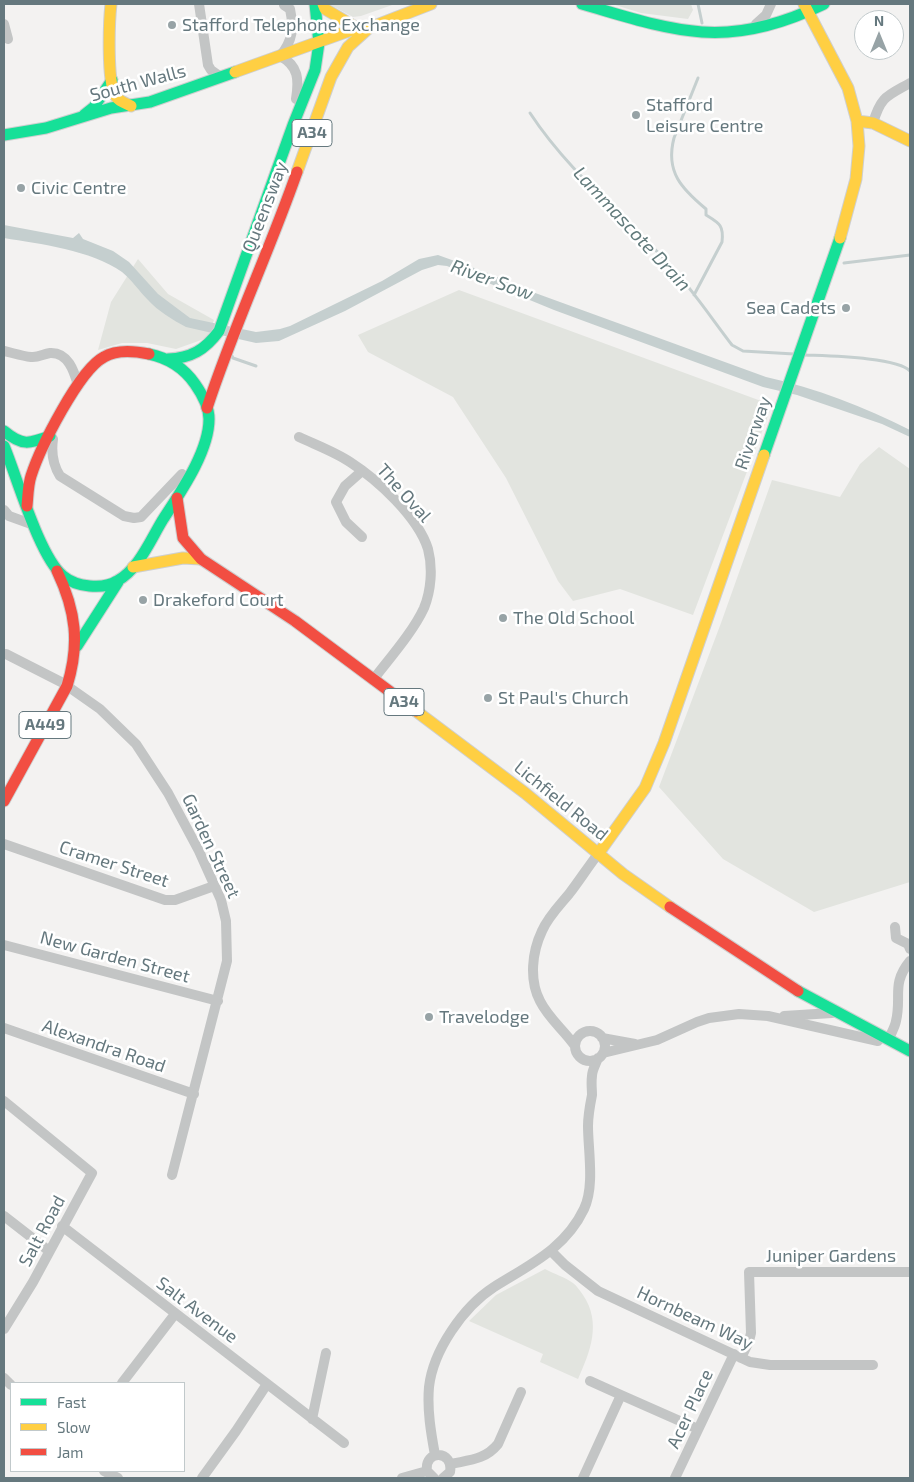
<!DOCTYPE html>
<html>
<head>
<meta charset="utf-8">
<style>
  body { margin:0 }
  #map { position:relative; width:914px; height:1482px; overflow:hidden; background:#f3f2f1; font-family:"Exo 2",sans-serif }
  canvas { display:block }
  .frame { position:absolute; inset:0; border:5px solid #65787e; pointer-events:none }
  .legend { position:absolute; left:10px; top:1382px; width:175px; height:90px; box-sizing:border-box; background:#fff; border:1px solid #c1c9cb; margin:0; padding:6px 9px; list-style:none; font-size:15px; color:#65787e }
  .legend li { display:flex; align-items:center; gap:10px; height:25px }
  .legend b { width:25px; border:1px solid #c1c9cb }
  .north { position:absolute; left:854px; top:10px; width:50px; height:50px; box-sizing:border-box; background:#fff; border:1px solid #c1c9cb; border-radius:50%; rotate:0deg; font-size:14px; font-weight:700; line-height:20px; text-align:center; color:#65787e }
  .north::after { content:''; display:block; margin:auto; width:18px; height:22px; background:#97a3a6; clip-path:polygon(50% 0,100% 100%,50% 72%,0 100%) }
</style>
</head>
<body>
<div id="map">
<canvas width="914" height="1482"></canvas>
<div class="frame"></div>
<ul class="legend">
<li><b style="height:6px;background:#16e098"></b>Fast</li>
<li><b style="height:6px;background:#ffcf43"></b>Slow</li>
<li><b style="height:6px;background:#f24e42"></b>Jam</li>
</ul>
<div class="north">N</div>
</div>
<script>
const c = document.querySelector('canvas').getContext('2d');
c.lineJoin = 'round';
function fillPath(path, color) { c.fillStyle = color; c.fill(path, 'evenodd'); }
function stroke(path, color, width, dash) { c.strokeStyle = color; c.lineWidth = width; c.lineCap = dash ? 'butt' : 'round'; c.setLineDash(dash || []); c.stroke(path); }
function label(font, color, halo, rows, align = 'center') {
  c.font = font + ' "Exo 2",sans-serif'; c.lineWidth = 5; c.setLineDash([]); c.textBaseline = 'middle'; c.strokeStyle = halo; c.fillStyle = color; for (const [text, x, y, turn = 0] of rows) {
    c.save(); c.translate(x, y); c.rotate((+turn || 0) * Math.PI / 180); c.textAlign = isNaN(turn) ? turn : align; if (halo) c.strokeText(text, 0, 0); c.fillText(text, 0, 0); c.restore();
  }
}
fillPath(new Path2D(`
  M329,4h66l-34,12 -8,1z
  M612,4h79l2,6 -5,9 -47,-6z
  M138,259l30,35 46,26 -7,18 -31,11 -29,-6h-25l-24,7 13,-48z
  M459,290l313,115 -79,210 -73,-26 -47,12 -15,-20 -52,-103 -53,-81 -85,-45 -10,-17z
  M879,447l31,22v413l-96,30 -91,-53 -64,-72 62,-164 51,-143 68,17 20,-33z
  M545,1269c9,5 20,8 28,14 4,3 7,8 10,12 19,28 7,57 -5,84l-38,-17 3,-8 -74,-33 27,-26z`), '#e2e4df');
fillPath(new Path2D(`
  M4,225l69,13 6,-5 4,6 30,12 16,11 29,32 32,24 66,14 24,-3 10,-3 92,-45 37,-22 19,-4 50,18 39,17 239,87c50,11 98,30 144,53v7l-28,-13 -85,-29 -34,-8 -209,-77 -107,-44 -9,-1 -16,5 -77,41 -66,30 -23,2 -70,-16c-13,-7 -28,-16 -38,-27 -9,-9 -16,-20 -26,-28 -31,-22 -82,-28 -118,-34z`), '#c5cfcf');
stroke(new Path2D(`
  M698,4l4,19
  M530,113c38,58 92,101 139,151 23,25 43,55 63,81l11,6 51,3
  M844,263l66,-8
  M694,295l28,-53c2,-17 -3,-19 -16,-27v-6c-24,-20 -41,-37 -32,-71l24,-60
  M805,355c21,1 93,2 105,16
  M232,356l1,2 23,8`), '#c5cfcf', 3);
const fast = new Path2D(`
  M582,4c39,11 79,25 120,28 41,3 85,-10 122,-28
  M84,115l10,-8 18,-27
  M4,135l42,-7 65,-20 39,-6 85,-30
  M168,359c23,-1 37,-9 51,-28l74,-206 22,-55 4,-27 -4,-39
  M4,431c18,15 25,13 46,5
  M4,446c13,31 35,110 59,130 13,11 40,14 54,5 21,-11 33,-40 45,-60 18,-28 47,-69 47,-102 0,-13 -7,-25 -14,-35 -11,-16 -27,-26 -46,-30
  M764,455l76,-217
  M77,646l41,-64
  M798,991l112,60`);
const slow = new Path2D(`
  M111,4c-2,18 -4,76 4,91 3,6 10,8 16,11
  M323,4l2,5 32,19h12l62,-24
  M804,4l44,84 9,33 2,25 -3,33 -16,59
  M235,72l122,-44
  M857,121l16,2 37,18
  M297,172l34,-95 17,-30 21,-19
  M133,567l50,-9 18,1
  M416,711l109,82 98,81 47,33
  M598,854l47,-66 19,-45 100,-288`);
const jam = new Path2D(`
  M207,408c26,-80 62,-156 90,-236
  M177,498l6,40 18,21 94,62 121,90
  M27,506c1,-10 1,-21 4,-30 9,-28 48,-106 73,-119 13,-8 31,-6 45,-3
  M4,801l63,-115c13,-42 9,-75 -10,-115
  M670,907l128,84`);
stroke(fast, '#cecfcf', 13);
stroke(slow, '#cecfcf', 13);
stroke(jam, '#cecfcf', 13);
stroke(new Path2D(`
  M199,4l9,61 3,5 10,7
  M284,5l6,4c4,18 3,32 -10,47 19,10 19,24 16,43
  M4,24l4,15
  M756,24l10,-9 5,-11
  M873,123c8,-27 14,-27 37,-40
  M4,351c9,2 18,5 27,6 7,1 12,-3 19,-4 18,-1 24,18 28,32
  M299,437c17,8 36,15 51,25 28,18 68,55 78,87 5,19 3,42 -4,59 -11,24 -35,51 -51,72
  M53,439c-2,14 0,26 7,37l64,40 10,2 7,-1 41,-43
  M362,471l-17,15 -9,16 10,20 16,15
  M4,510l5,6 25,9
  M6,654l57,29 37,26 36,35 32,49 31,58 22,49 5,21 1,40 -55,214
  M4,844l161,56h10l39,-14
  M895,927l1,11 12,6 2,5
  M4,945l214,56
  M784,1016l48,-3
  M4,1028l190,66
  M575 1046a15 15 0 1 1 30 0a15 15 0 1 1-30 0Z
  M602,1038l33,6
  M889,1039c2,-6 6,-12 7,-18 6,-25 -5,-37 14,-60
  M575,1046c-11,-16 -26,-27 -35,-45 -11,-21 -8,-49 2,-70 6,-14 17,-25 27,-37 10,-13 19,-27 29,-40
  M603,1053l54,-13 40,-18 12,-4 30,-4 29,2 110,25
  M4,1101l88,72 -59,109 -29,47
  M4,1216l45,35
  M62,1226l282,217
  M551,1251l14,14 33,26 152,71 20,3h103
  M741,1358l8,-17 2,-8 -2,-61h161
  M4,1378l7,7
  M590,1381l31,14
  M122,1383l53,-69
  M312,1419l14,-66
  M435,1455c-4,-22 -8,-45 -6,-68 4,-36 34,-80 65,-100 35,-22 71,-38 90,-78 11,-23 4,-59 4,-83 0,-10 2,-21 4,-31 0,-6 -1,-12 0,-19 0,-6 4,-12 6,-18
  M451,1464c18,-4 34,-4 47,-20l23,-52
  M104,1471l14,7
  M202,1478l34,-47 31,-47
  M402,1478l25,-7
  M434,1478l-7,-7c-3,-22 27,-21 23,1l-7,6
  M583,1478l38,-83 77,34
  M675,1478l59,-124`), '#c3c5c5', 10);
stroke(fast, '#16e098', 11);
stroke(slow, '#ffcf43', 11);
stroke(jam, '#f24e42', 11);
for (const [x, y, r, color] of [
  [172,25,5,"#97a3a6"],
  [636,115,5,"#97a3a6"],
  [21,188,5,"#97a3a6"],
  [846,308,5,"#97a3a6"],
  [143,600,5,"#97a3a6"],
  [503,618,5,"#97a3a6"],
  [488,698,5,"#97a3a6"],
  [429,1017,5,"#97a3a6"]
]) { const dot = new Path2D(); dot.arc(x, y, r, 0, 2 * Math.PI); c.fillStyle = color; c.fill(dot); stroke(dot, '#fff', 2); }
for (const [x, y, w] of [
  [312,133,40],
  [404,702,40],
  [45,725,52]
]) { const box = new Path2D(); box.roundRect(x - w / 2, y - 13.5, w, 27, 4); c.fillStyle = '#fff'; c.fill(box); stroke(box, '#65787e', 1); }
label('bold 16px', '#65787e', null, [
  ["A34",312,133],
  ["A34",404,702],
  ["A449",45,725]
]);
label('18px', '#65787e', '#fff', [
  ["Stafford Telephone Exchange",182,25],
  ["Stafford",646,105],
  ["Leisure Centre",646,126],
  ["Civic Centre",31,188],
  ["Sea Cadets",836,308,"right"],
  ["Drakeford Court",153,600],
  ["The Old School",513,618],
  ["St Paul's Church",498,698],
  ["Travelodge",439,1017]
], 'left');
label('18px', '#65787e', '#fff', [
  ["South Walls",138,83,-15],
  ["Queensway",265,207,-69],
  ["Riverway",753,433,-71],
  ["The Oval",404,493,48],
  ["Lichfield Road",561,801,39],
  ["Garden Street",211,846,65],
  ["Cramer Street",114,864,18],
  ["New Garden Street",115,957,15],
  ["Alexandra Road",104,1046,19],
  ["Salt Road",42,1231,-62],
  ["Juniper Gardens",831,1256],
  ["Salt Avenue",197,1310,37],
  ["Hornbeam Way",695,1318,25],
  ["Acer Place",690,1409,-65]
]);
label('italic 19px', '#617a7b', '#fff', [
  ["Lammascote Drain",632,229,47],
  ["River Sow",492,280,20]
]);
</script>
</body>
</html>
